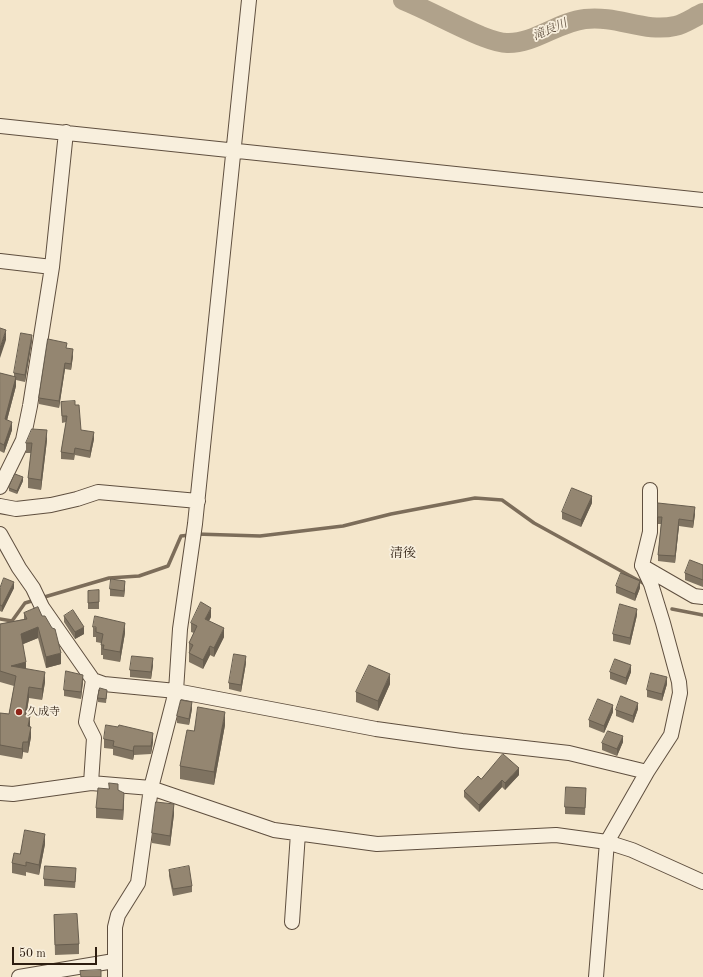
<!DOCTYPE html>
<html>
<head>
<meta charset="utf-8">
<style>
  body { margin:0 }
  #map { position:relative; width:703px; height:977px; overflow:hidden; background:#f4e6cb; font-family:"Old Standard TT",serif }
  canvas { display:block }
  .scale { position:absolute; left:12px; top:947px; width:85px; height:18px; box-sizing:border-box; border:2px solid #2d1d10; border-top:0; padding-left:5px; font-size:12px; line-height:14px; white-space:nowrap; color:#2d1d10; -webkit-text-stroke:3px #f8efdd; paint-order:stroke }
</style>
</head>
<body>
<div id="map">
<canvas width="703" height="977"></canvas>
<div class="scale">50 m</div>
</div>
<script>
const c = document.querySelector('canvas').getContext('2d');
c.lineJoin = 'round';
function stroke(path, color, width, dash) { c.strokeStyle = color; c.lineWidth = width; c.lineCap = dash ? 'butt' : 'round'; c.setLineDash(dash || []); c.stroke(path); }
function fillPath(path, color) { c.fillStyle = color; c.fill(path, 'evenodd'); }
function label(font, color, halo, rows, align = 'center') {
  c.font = font + ' "Old Standard TT","Noto Serif JP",serif'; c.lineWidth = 3.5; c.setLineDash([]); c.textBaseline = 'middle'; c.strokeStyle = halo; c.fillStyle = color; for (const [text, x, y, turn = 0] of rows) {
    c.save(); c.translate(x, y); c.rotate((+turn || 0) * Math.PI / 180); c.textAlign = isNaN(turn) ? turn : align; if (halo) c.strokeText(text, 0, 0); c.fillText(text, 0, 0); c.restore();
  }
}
stroke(new Path2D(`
  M196,534l64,2 83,-10 48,-12 84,-16 27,2 32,23 109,60
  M41,598l68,-20 30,-2 29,-10 13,-30 9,-1
  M672,609l31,6
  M0,619l12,2 13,-18 10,-3`), '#7c6d5a', 3.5);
stroke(new Path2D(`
  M403,0c27,11 51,25 78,36 8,3 17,7 26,7 27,1 51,-21 78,-24 32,-4 60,14 90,7 10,-2 19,-9 28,-13`), '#b0a28b', 20);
const minor = new Path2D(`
  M0,126l703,74
  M0,261l52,6
  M0,487l23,-47 7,-34 22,-139 14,-135
  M0,506l16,3 35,-4 26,-6 21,-7 100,9
  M0,534l19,34 14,20 9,19 51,73 11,4 72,7 200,38 86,12 107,12 78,19
  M642,566l52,30 9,1
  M91,783l3,-45 -8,-16 7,-42
  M0,793l13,1 78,-11 60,5 123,42 103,14 179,-9 51,7 25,8 71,32
  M292,922l6,-89
  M19,977l95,-16
  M115,977v-50l3,-12 20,-32 13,-95 25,-97 4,-62 15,-105 54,-524
  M596,977l11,-135 40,-70 24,-37 9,-42 -1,-11 -16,-59 -12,-39 -9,-19 8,-33v-42`);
stroke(minor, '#5f4f3f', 16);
stroke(minor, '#f8efdd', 14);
fillPath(new Path2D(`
  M32,341l-7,41 -9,-2v6l-9,34 5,10 -8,23 -4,-2v-78l14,4v-4z
  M67,348l6,8 -2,14 -6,-1 -6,39 -20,-4v-6z
  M61,402l14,3 6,25 13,9 -4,19 -15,-3 -1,5 -13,-1v-7l5,-30 -4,1z
  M47,440l-6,50 -13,-2v-10l3,-25h-5v-10z
  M23,481l-6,13 -8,-3v-3z
  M592,503l-11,24 -19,-8v-7z
  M658,503l37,11 -2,14 -14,-2 -4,37 -17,-2v-6l3,-31h-3z
  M703,565v22l-18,-7v-7z
  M616,586l24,2 -5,13 -19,-8z
  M0,588h14l-12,24 -2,-1z
  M125,588l-1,9 -14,-1v-7z
  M99,590v19h-11v-18z
  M38,607l23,57 -15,4 -8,-30 -15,6 3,25 19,13 -3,18 -13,-2 -3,17 4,12 1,10 -3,16 -5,-1 -1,7 -22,-4v-42l9,1 5,-28 -14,-4v-58l24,-5v-6z
  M637,615l-7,30 -17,-4v-7z
  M64,616l20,18 -9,5 -11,-17z
  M211,617l-2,4 15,16 -10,20 -4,-2 -7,14 -14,-7v-19l5,-10 -3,-1v-9z
  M93,627l32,6 -5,29 -17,-3v-4h-2v-12l-5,-1v-5h-3z
  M246,663l-5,29 -12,-3v-6z
  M153,665l-2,14 -21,-2v-7z
  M610,672h21l-5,13 -16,-6z
  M83,681l-2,18 -17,-3v-6z
  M390,684l-12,27 -22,-9v-10z
  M667,684l-5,17 -15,-4v-7z
  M107,693l-1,10 -8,-1v-4z
  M192,709l-3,16 -12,-2v-7z
  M638,709l-5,14 -17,-7v-6z
  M613,712l-9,21 -15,-6v-7z
  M225,725l-11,60 -34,-6v-13l14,-35z
  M104,739l49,3 -2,12 -17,1 -1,5 -20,-5v-6l-9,-1z
  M623,742l-6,14 -15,-6v-7z
  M519,775l-14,15 -3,-3 -23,25 -15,-15v-6l17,-12z
  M586,794l-1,21 -20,-1v-7z
  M124,803l-1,17 -27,-2v-10z
  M174,814l-4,32 -18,-3v-10z
  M45,844l-6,31 -13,-3v4l-14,-3v-10l8,-9z
  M169,870l23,16v6l-19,4 -4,-20z
  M76,875l-1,13 -31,-2v-7z
  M54,915l25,29v10l-24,1z`), '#7f7361');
fillPath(new Path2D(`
  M6,330v10l-6,18v-10z
  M32,335v6l-7,41v-7z
  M73,349v7l-2,14v-6z
  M65,363v6l-6,39v-7z
  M16,377v9l-11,42v-9z
  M12,422v8l-8,23v-8z
  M47,430v10l-6,50v-10z
  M94,432v7l-4,19v-7z
  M23,477v4l-6,13v-3z
  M592,496v7l-11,24v-7z
  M695,507v7l-2,14v-7z
  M679,519v7l-4,37v-7z
  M125,581v7l-1,9v-6z
  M640,581v7l-5,13v-7z
  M14,582v6l-12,24v-6z
  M211,608v9l-6,11v-9z
  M637,609v6l-7,30v-7z
  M125,623v10l-5,29v-10z
  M38,627v11l-17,7v-11z
  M84,627v7l-9,5v-7z
  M224,628v9l-10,20v-9z
  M210,646v9l-7,14v-9z
  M61,653v11l-15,4v-11z
  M246,656v7l-5,29v-7z
  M153,658v7l-2,14v-7z
  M26,662v11l-15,-7z
  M631,665v7l-5,13v-7z
  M45,672v10l-3,18v-11z
  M390,674v10l-12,27v-10z
  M83,675v6l-2,18v-7z
  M667,677v7l-5,17v-7z
  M29,687v11l-4,27v-10z
  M192,702v7l-3,16v-6z
  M638,703v6l-5,14v-7z
  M613,705v7l-9,21v-7z
  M225,712v13l-11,60v-13z
  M30,716v10l-2,11v-11z
  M31,727v10l-3,16v-11z
  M153,733v9l-2,12v-8z
  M623,736v6l-6,14v-7z
  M23,742v10l-1,7v-10z
  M134,746v9l-1,5v-9z
  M519,768v7l-14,15v-7z
  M502,780v7l-23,25v-7z
  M124,793v10l-1,17v-10z
  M174,804v10l-4,32v-10z
  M45,834v10l-6,31v-10z`), '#685e4f');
const building = new Path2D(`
  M0,328l6,2 -6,18z
  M21,333l11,2 -7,40 -11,-2z
  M48,339l19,4 -1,5 7,1 -2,15 -6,-1 -6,38 -20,-3z
  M0,373l16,4 -11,42 7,3 -8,23 -4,-2z
  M75,401v4h4l2,25 13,2 -4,19 -15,-3 -1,6 -13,-2 6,-36h-5l-1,-14z
  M32,429l15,1 -6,50 -13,-2 4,-35h-6z
  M15,474l8,3 -6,14 -8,-3z
  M572,488l20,8 -11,24 -19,-8z
  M658,503l37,4 -2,14 -14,-2 -4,37 -17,-1 4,-38h-4z
  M690,560l13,5v15l-18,-7z
  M621,573l19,8 -5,13 -19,-8z
  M4,578l10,4 -12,24 -2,-1v-17z
  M111,579l14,2 -1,10 -14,-2z
  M99,590v12l-11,1v-12z
  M201,602l10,6 -6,11 19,9 -10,20 -4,-2 -7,14 -14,-7 4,-8 -4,-2 8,-17 -6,-3z
  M620,604l17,5 -7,29 -17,-4z
  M38,607l4,9h3l7,12 3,1 6,24 -15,4 -8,-30 -17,7 5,28 -15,4 34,6 -3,17 -13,-2 -4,28 5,1 -2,10 3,1 -3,15h-5l-1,7 -22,-4v-32l9,1 7,-38 -16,-5v-47l27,-5 -3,-6z
  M73,610l11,17 -9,5 -11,-16z
  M95,616l30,7 -5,29 -17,-3 1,-4h-3l2,-11 -7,-2v-5h-3z
  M234,654l12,2 -5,29 -12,-2z
  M132,656l21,2 -2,14 -21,-2z
  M615,659l16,6 -5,13 -16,-6z
  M369,665l21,9 -12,27 -22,-9z
  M66,671l17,4 -2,17 -17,-2z
  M651,673l16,4 -5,17 -15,-4z
  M100,688l7,2 -1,9 -8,-1z
  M621,696l17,7 -5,13 -17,-6z
  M598,699l15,6 -9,21 -15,-6z
  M181,700l11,2 -3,17 -12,-3z
  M198,707l27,5 -11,60 -34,-6 7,-36 7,1z
  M106,725l12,2 1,-2 34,8 -2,13h-17l-1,5 -20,-5 1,-5 -10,-2z
  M608,731l15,5 -6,13 -15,-6z
  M503,754l16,14 -14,15 -3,-3 -23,25 -15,-14 14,-15 3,3z
  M109,783l9,1v6l6,3 -1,17 -27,-2 2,-20 11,1z
  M566,787l20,1 -1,20 -20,-1z
  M156,802l18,2 -4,32 -18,-3z
  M25,830l20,4 -6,31 -13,-3v4l-14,-3 2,-10 6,1z
  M45,866l31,2 -1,14 -31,-3z
  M189,866l3,20 -19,3 -4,-19z
  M77,914l2,30 -24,1 -1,-30z
  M101,970v7h-20l-1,-6z`);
fillPath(building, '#948671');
stroke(building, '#685e4f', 1);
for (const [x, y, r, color] of [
  [19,712,4,"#8f2418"]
]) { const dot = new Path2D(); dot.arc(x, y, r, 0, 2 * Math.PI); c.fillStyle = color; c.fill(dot); stroke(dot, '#f8efdd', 1.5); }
label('11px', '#2d1d10', '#f8efdd', [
  ["久成寺",27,712]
], 'left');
label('italic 12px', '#615241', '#f8efdd', [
  ["滝良川",550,30,-23]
]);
label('13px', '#2d1d10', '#f8efdd', [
  ["清後",403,554]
]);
</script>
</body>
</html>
